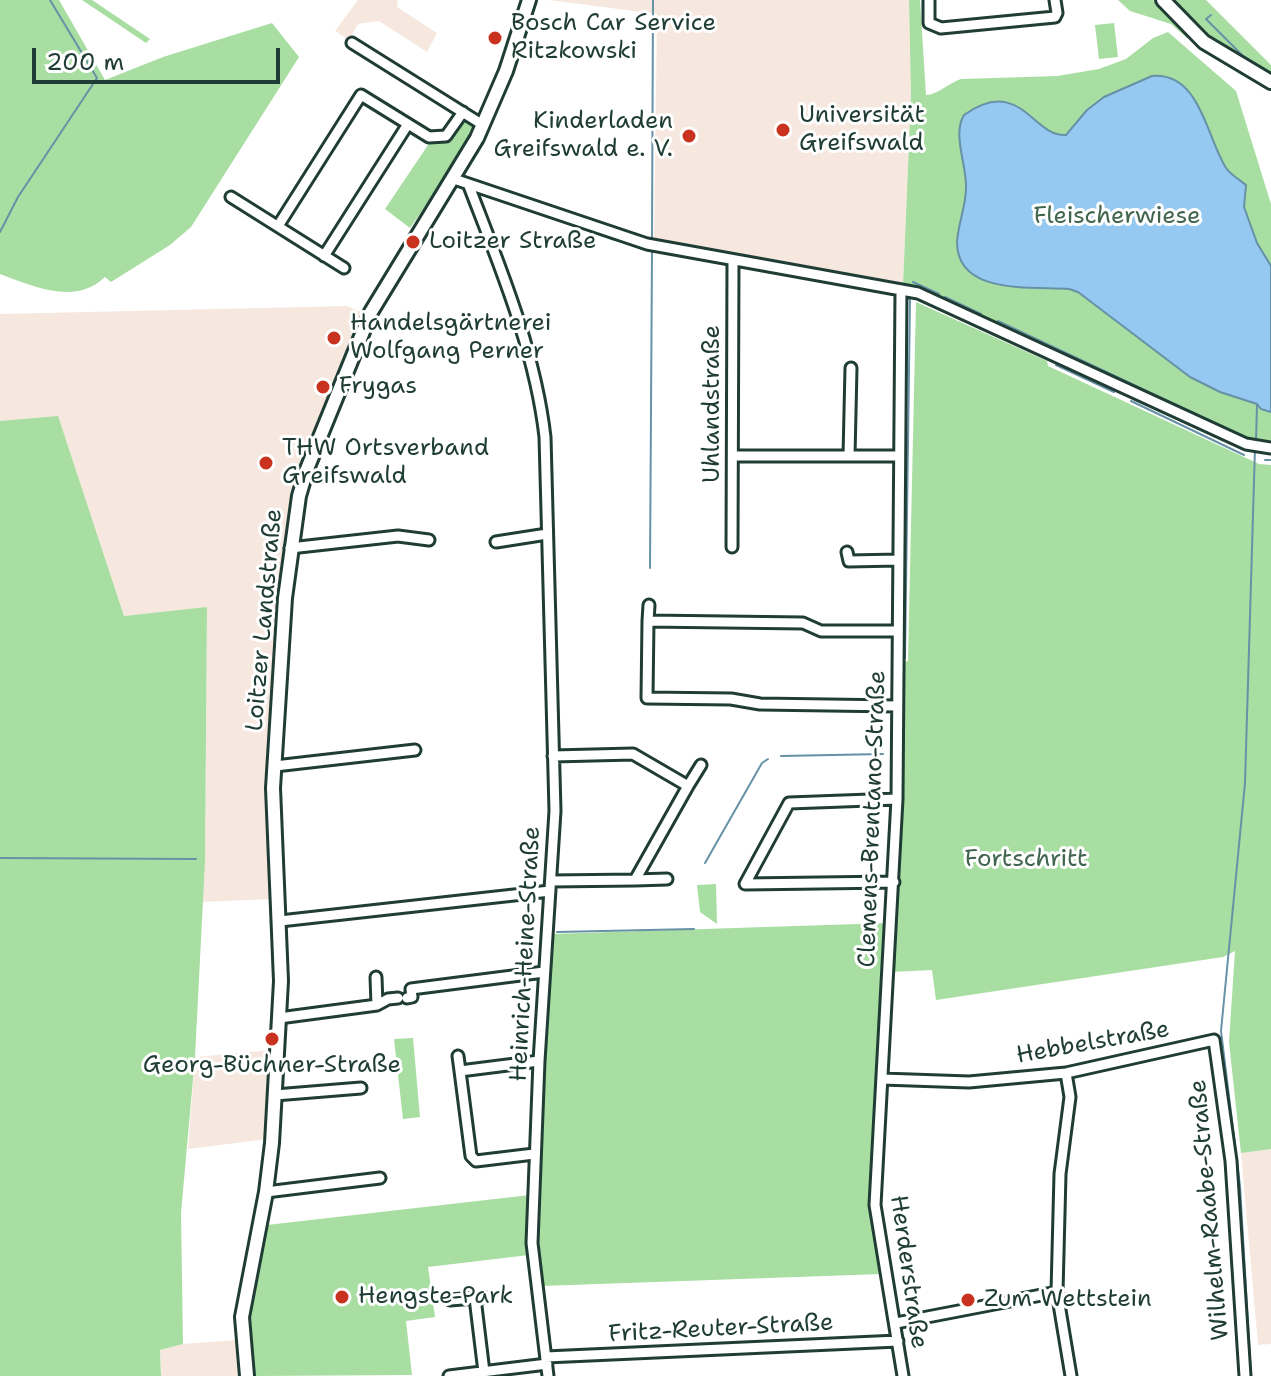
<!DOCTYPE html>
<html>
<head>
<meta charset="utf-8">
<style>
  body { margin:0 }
  #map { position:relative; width:1271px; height:1376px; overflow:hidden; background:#fff; font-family:"Shantell Sans",sans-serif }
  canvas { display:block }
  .scale { position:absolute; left:32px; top:48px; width:248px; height:36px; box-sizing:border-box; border:4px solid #1f3d34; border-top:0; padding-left:10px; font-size:24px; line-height:28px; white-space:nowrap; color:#1f3d34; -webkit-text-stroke:6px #fff; paint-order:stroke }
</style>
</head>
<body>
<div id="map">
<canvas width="1271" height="1376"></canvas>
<div class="scale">200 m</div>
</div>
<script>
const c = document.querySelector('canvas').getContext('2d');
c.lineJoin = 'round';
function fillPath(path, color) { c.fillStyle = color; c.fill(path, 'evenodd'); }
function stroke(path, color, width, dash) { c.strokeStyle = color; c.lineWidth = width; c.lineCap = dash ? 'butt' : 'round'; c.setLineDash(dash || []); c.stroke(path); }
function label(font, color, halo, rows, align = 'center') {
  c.font = font + ' "Shantell Sans",sans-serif'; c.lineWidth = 6; c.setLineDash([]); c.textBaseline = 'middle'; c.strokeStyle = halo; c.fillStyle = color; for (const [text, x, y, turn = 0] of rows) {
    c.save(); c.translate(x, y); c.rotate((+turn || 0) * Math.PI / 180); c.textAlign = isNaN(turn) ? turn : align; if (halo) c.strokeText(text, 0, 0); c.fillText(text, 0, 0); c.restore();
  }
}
fillPath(new Path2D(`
  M358,0h40l-1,7 40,26 -10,19 -48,-31 -21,3 -9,16 -14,-9z
  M549,0h360l2,95 -8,188 -249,-42 3,-227z
  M347,306l16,7 -13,32 -66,215 -10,339 -73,3 4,-41 2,-253 -83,8 -66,-199 -58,4v-107z
  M272,1050l-4,89 -80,10 7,-92z
  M1271,1149v195l-13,1 -17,-192z
  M237,1340l6,36h-82l-1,-26 23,-6z`), '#f6e8de');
fillPath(new Path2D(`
  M0,0h59l46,80 58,-23 109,-34 27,34 -108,170 -21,18 -59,37 -6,-5c-30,29 -72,9 -105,-3z
  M82,0h10l58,39 -4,4z
  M909,0h11l6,95c11,0 23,-12 35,-16l96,-3 42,-7 27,-10 27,-21 15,-6 68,59 35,113v240l-24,-4 -344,-155 8,-190z
  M1118,0h35l37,35 -3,3 -16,-14 -41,-13z
  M1170,0h36l65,65v11l-54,-31z
  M1114,23l4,34 -19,2 -4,-34z
  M465,121l10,3 -28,51 -37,53 -25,-19 47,-70z
  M916,302l131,59 1,5 211,98 12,1v684l-30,4 -12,-111 6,-91 -12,6 -287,43 -4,-30 -40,2 10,-181v-129l6,-1z
  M58,416l66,200 83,-9 -2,254 -10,196 -14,156 2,131 -23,6 1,26h-161v-955z
  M716,884l1,40 -17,-12 -3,-27z
  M888,923l-17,294 11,57 -341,12 -4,-60 15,-292z
  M413,1038l7,79 -17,2 -9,-80z
  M530,1195l-1,60 -101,12 7,50 -29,4 6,54 -157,1c-13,-52 1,-101 12,-151z`), '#a8dea1');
const water = new Path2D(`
  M1152,76c48,-4 54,60 74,92 5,7 14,12 20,17l-2,22 13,36 14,23v146l-10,-3 -4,-5 -37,-12 -30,-15 -112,-85 -9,-3c-36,-3 -112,7 -112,-47 1,-18 9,-36 9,-54 1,-23 -14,-53 -2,-73 57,-40 68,22 102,20l21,-25 17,-13z`);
fillPath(water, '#95c9f2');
stroke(water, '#6691a6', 2);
stroke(new Path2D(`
  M1211,15l-5,4 37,37 20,13
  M544,215l8,3
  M559,220l56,20
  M0,232l18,-35 79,-119 -47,-78
  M652,238l1,-238
  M624,242l21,8
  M913,282l26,12
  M945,297l36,17
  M998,321l242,114
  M1056,365l58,27
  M1131,401l113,54
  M1256,442l1,-38
  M1265,460h6
  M650,568l2,-317
  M905,658l5,-360
  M781,756l102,-2
  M0,858l196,1
  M705,863l57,-100 6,-4
  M557,932l137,-3
  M1251,1376l-11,-190 -19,-155 24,-248 10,-335`), '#6691a6', 2);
const street = new Path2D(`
  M929,0v23l12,5 114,-11 2,-4 -2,-13
  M352,43l131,82
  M454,179l193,65 271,49 328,151 25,4
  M469,186c31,81 66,164 76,251l10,374 -16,250 -7,182 16,133
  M231,197l113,71
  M278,226l83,-131 68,42 17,-1 17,-24
  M324,256l84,-132
  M901,291l-4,508 -22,406 28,171
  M733,456h166
  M849,456l2,-88
  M496,542l51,-8
  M732,547l1,-286
  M290,548l108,-12 31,4
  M847,552l2,9 49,-1
  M648,621l1,-16
  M897,706l-137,-2 -29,-5 -84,-1 1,-77 155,2 18,8h77
  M275,766l140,-16
  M688,786l13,-21
  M635,880l32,-1
  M551,881l84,-1 53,-94 -55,-32 -80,2
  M894,882l-149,2 44,-81 108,-4
  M280,921l270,-30
  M376,977l1,28
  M407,998l5,-1 -1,-8 133,-17
  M279,1018l98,-13 11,-6 10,-1
  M458,1056l2,15
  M1066,1073l4,24 -10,77 -3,118 14,84
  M882,1079l87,3 97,-9 148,-33 17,121 14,215
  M275,1095l86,-7
  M534,1154l-58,7 -5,-5 -11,-85 79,-10
  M266,1192l114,-14
  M483,1297l-8,1 9,74
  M450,1300l25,-2
  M896,1323l161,-31
  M546,1357l352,-16
  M449,1376l98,-12`);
const secondary = new Path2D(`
  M1163,0l41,42 67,40
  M247,1376l-5,-59 24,-125 6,-49 9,-162 -8,-193 12,-190 14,-102 8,-27 64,-157 106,-174 29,-67 23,-71`);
stroke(street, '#1f3d34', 15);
stroke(secondary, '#1f3d34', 18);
stroke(street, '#fff', 9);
stroke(secondary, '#fff', 12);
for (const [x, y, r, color] of [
  [495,38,8,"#c8321e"],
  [783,130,8,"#c8321e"],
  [689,136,8,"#c8321e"],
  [413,242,8,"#c8321e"],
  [334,338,8,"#c8321e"],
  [323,387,8,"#c8321e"],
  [266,463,8,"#c8321e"],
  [272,1039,8,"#c8321e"],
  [342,1297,8,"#c8321e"],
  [968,1300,8,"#c8321e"]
]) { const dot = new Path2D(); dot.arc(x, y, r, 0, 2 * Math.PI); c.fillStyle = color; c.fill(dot); stroke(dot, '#fff', 3); }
label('24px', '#1f3d34', '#fff', [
  ["Bosch Car Service",511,24],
  ["Ritzkowski",511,52],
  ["Universität",799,116],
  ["Greifswald",799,144],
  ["Kinderladen",673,122,"right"],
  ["Greifswald e. V.",673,150,"right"],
  ["Loitzer Straße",429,242],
  ["Handelsgärtnerei",350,324],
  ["Wolfgang Perner",350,352],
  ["Frygas",339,387],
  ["THW Ortsverband",282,449],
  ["Greifswald",282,477],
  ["Georg-Büchner-Straße",272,1066,"center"],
  ["Hengste-Park",358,1297],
  ["Zum Wettstein",984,1300]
], 'left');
label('24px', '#41654f', '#fff', [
  ["Fleischerwiese",1117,217],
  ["Fortschritt",1026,860]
]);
label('24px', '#1f3d34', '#fff', [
  ["Uhlandstraße",713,404,-90],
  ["Loitzer Landstraße",265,620,-85],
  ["Clemens-Brentano-Straße",873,819,-88],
  ["Heinrich-Heine-Straße",526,954,-87],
  ["Hebbelstraße",1093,1043,-10],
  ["Wilhelm-Raabe-Straße",1210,1210,-95],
  ["Herderstraße",908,1272,82],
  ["Fritz-Reuter-Straße",721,1329,-3]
]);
</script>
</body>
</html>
